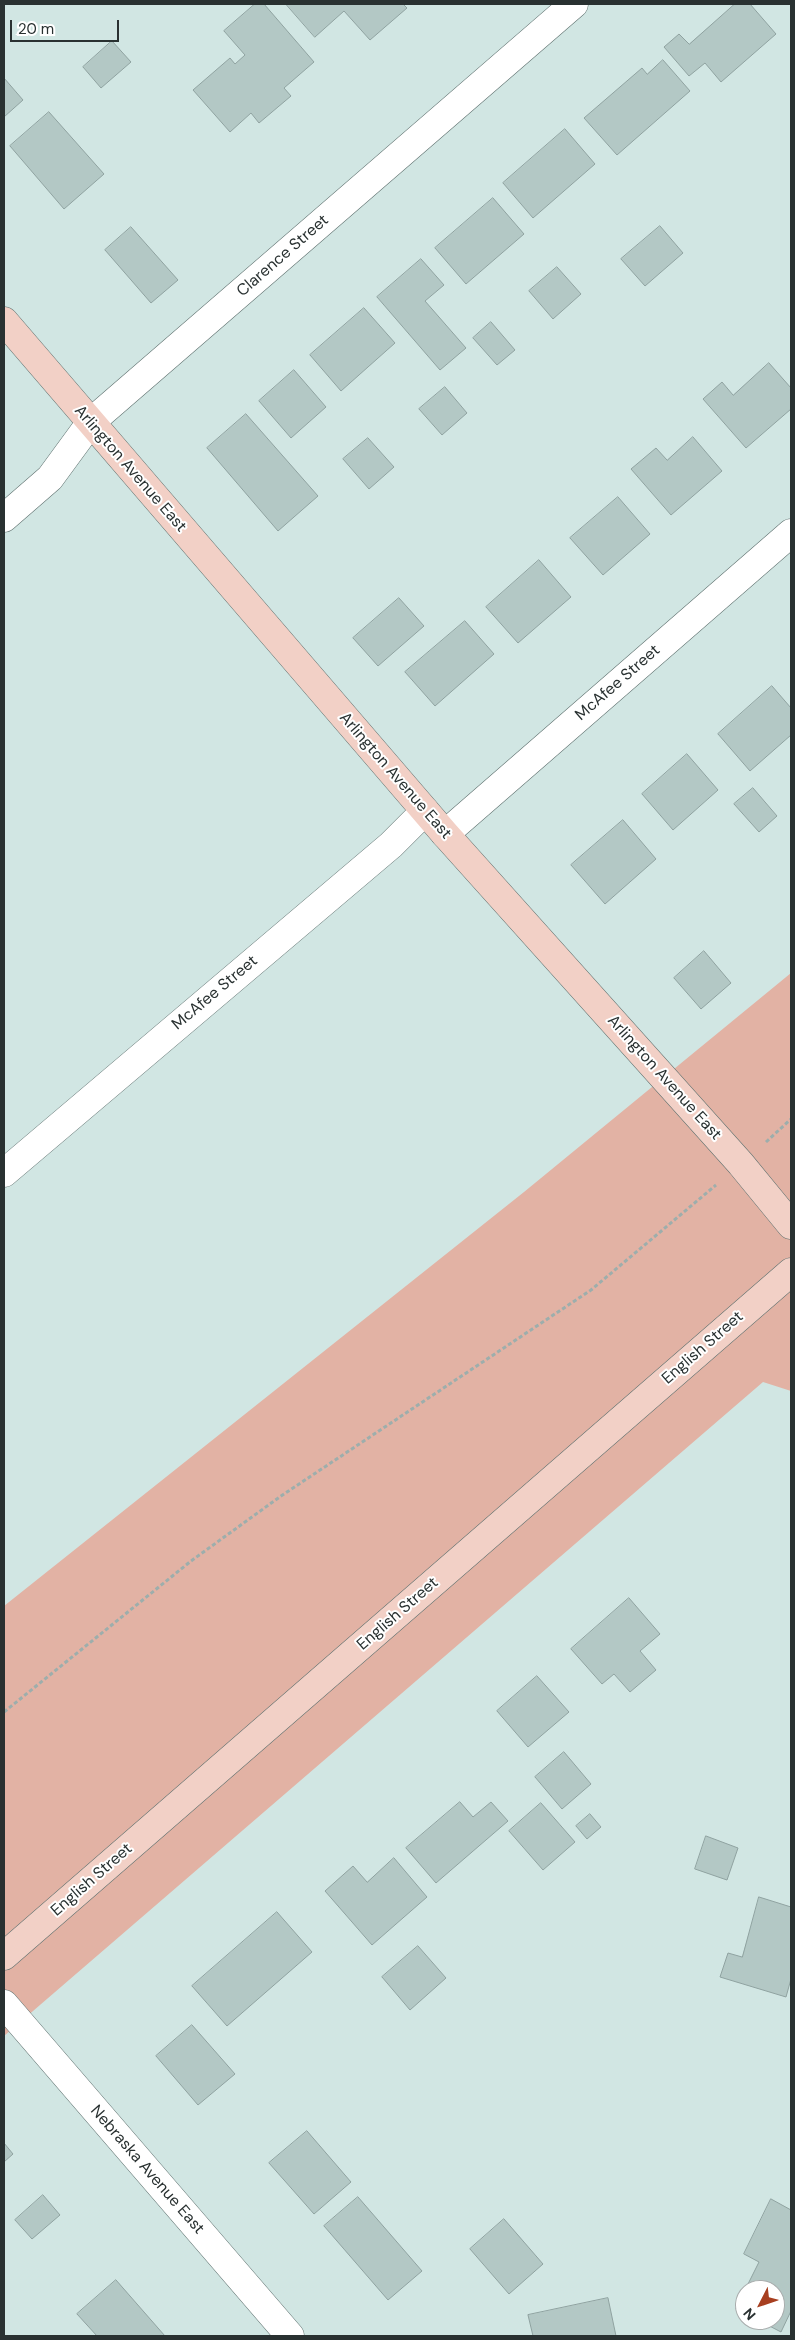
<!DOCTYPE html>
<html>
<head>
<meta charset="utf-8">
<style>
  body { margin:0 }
  #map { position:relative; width:795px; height:2340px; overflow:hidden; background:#d1e6e3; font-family:"DM Sans",sans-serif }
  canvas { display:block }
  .frame { position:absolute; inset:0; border:5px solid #293131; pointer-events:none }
  .north { position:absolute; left:735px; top:2280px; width:50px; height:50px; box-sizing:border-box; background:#fff; border:1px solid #a9adad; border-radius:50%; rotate:229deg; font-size:14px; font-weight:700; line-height:20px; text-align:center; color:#293131 }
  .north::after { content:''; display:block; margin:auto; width:18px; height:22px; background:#a73f20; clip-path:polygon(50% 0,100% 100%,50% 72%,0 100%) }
  .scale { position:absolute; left:10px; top:20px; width:109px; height:22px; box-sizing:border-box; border:2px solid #293131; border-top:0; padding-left:6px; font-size:15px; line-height:18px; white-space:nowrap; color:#293131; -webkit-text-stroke:4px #fff; paint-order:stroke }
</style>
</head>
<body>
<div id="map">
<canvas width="795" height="2340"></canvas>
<div class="frame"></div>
<div class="north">N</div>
<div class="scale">20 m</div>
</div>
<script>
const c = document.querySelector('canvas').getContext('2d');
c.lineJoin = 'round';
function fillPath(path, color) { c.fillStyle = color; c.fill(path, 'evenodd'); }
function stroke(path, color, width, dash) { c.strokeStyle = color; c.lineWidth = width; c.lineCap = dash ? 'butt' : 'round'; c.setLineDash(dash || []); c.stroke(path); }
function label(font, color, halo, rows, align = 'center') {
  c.font = font + ' "DM Sans",sans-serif'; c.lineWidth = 4; c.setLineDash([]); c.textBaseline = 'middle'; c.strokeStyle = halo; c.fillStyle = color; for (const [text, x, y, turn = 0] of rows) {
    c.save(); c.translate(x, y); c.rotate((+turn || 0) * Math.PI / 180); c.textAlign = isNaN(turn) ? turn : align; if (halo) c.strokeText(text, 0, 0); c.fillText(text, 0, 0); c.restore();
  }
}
fillPath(new Path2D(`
  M791,973v418l-28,-9 -759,654v-430l520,-414z`), '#e2b2a4');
const building = new Path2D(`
  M255,4h9l50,58 -30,26 7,8 -32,27 -8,-10 -21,19 -37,-42 37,-32 5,6 10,-9 -21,-24z
  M286,4h117l4,4 -37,32 -26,-29 -29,26z
  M735,4h15l26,30 -55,48 -16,-19 -16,13 -25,-29 15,-13 10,10z
  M112,41l19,21 -30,26 -18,-21z
  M663,60l27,31 -73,64 -33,-37 58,-50 5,6z
  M4,78l19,22 -19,17z
  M49,112l55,62 -40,35 -54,-63z
  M565,129l30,35 -62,54 -30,-35z
  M493,198l31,36 -58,50 -31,-36z
  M660,226l23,27 -38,33 -24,-27z
  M131,227l47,53 -27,23 -46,-53z
  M421,259l23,26 -19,16 41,47 -26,22 -63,-73z
  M557,267l24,27 -28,25 -24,-28z
  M364,308l31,35 -54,48 -31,-36z
  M491,322l24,28 -18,15 -24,-27z
  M769,363l22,25v21l-45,39 -43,-49 19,-17 11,13z
  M294,370l32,37 -35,31 -32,-37z
  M445,387l22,26 -25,22 -23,-26z
  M246,414l72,82 -40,35 -71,-83z
  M693,437l29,34 -51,44 -40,-46 25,-21 11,12z
  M368,438l26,29 -25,22 -26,-30z
  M618,497l32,37 -47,41 -33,-37z
  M539,560l32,37 -53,46 -32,-36z
  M399,598l25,28 -46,40 -25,-28z
  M465,621l29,33 -59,52 -30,-34z
  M772,686l19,22v27l-41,36 -32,-37z
  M687,754l31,36 -45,40 -31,-36z
  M753,788l24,28 -18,16 -25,-28z
  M623,820l33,39 -51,45 -34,-39z
  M704,951l27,32 -30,26 -27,-31z
  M629,1598l31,36 -20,17 16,19 -26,22 -16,-18 -12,10 -31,-35z
  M537,1676l32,36 -41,35 -31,-36z
  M564,1752l27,32 -29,25 -27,-32z
  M460,1802l13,15 18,-15 17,19 -72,62 -30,-35z
  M541,1803l34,39 -32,28 -34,-39z
  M590,1814l11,13 -14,12 -11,-13z
  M706,1836l32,12 -11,32 -32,-11z
  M394,1858l33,39 -55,48 -47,-54 28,-25 14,16z
  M759,1897l32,10v72l-5,18 -66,-20 8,-24 14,4z
  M277,1912l35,40 -85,74 -35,-40z
  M418,1946l28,32 -36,32 -28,-33z
  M192,2025l43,49 -37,31 -42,-49z
  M307,2131l44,51 -37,32 -45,-51z
  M4,2143l9,11 -9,8z
  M43,2195l17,20 -28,24 -17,-19z
  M358,2197l64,74 -34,29 -64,-74z
  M771,2199l20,11v101l-10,21 -23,-12h17v-30h-30l14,-28 -15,-8z
  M504,2219l39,45 -34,30 -39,-45z
  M116,2280l49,56h-68l-20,-22z
  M745,2290v23l-9,-4z
  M608,2298l8,38h-83l-5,-21z`);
fillPath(building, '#b3c8c5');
stroke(building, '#8fa2a0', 1);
const street = new Path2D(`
  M4,518l46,-40 41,-56 483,-418
  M445,834l346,-301
  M4,1173l387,-328 34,-34
  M4,2004l286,332`);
const secondary = new Path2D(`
  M4,321l441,513 296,330 50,61
  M4,1956l787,-684`);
stroke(street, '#5f716f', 29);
stroke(secondary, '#5f716f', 29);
stroke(new Path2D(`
  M766,1142l25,-23
  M4,1712l187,-151 90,-65 310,-206 125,-105`), '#9daeac', 3, [4, 2.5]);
stroke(street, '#fff', 28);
stroke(secondary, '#f2d0c6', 28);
label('16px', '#293131', '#fff', [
  ["Clarence Street",283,256,-41],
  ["Arlington Avenue East",130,469,49],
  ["McAfee Street",618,683,-41],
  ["Arlington Avenue East",395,776,49],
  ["McAfee Street",215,993,-40],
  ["Arlington Avenue East",664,1078,48],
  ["English Street",703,1348,-41],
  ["English Street",398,1614,-41],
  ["English Street",92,1880,-41],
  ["Nebraska Avenue East",147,2170,49]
]);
</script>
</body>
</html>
